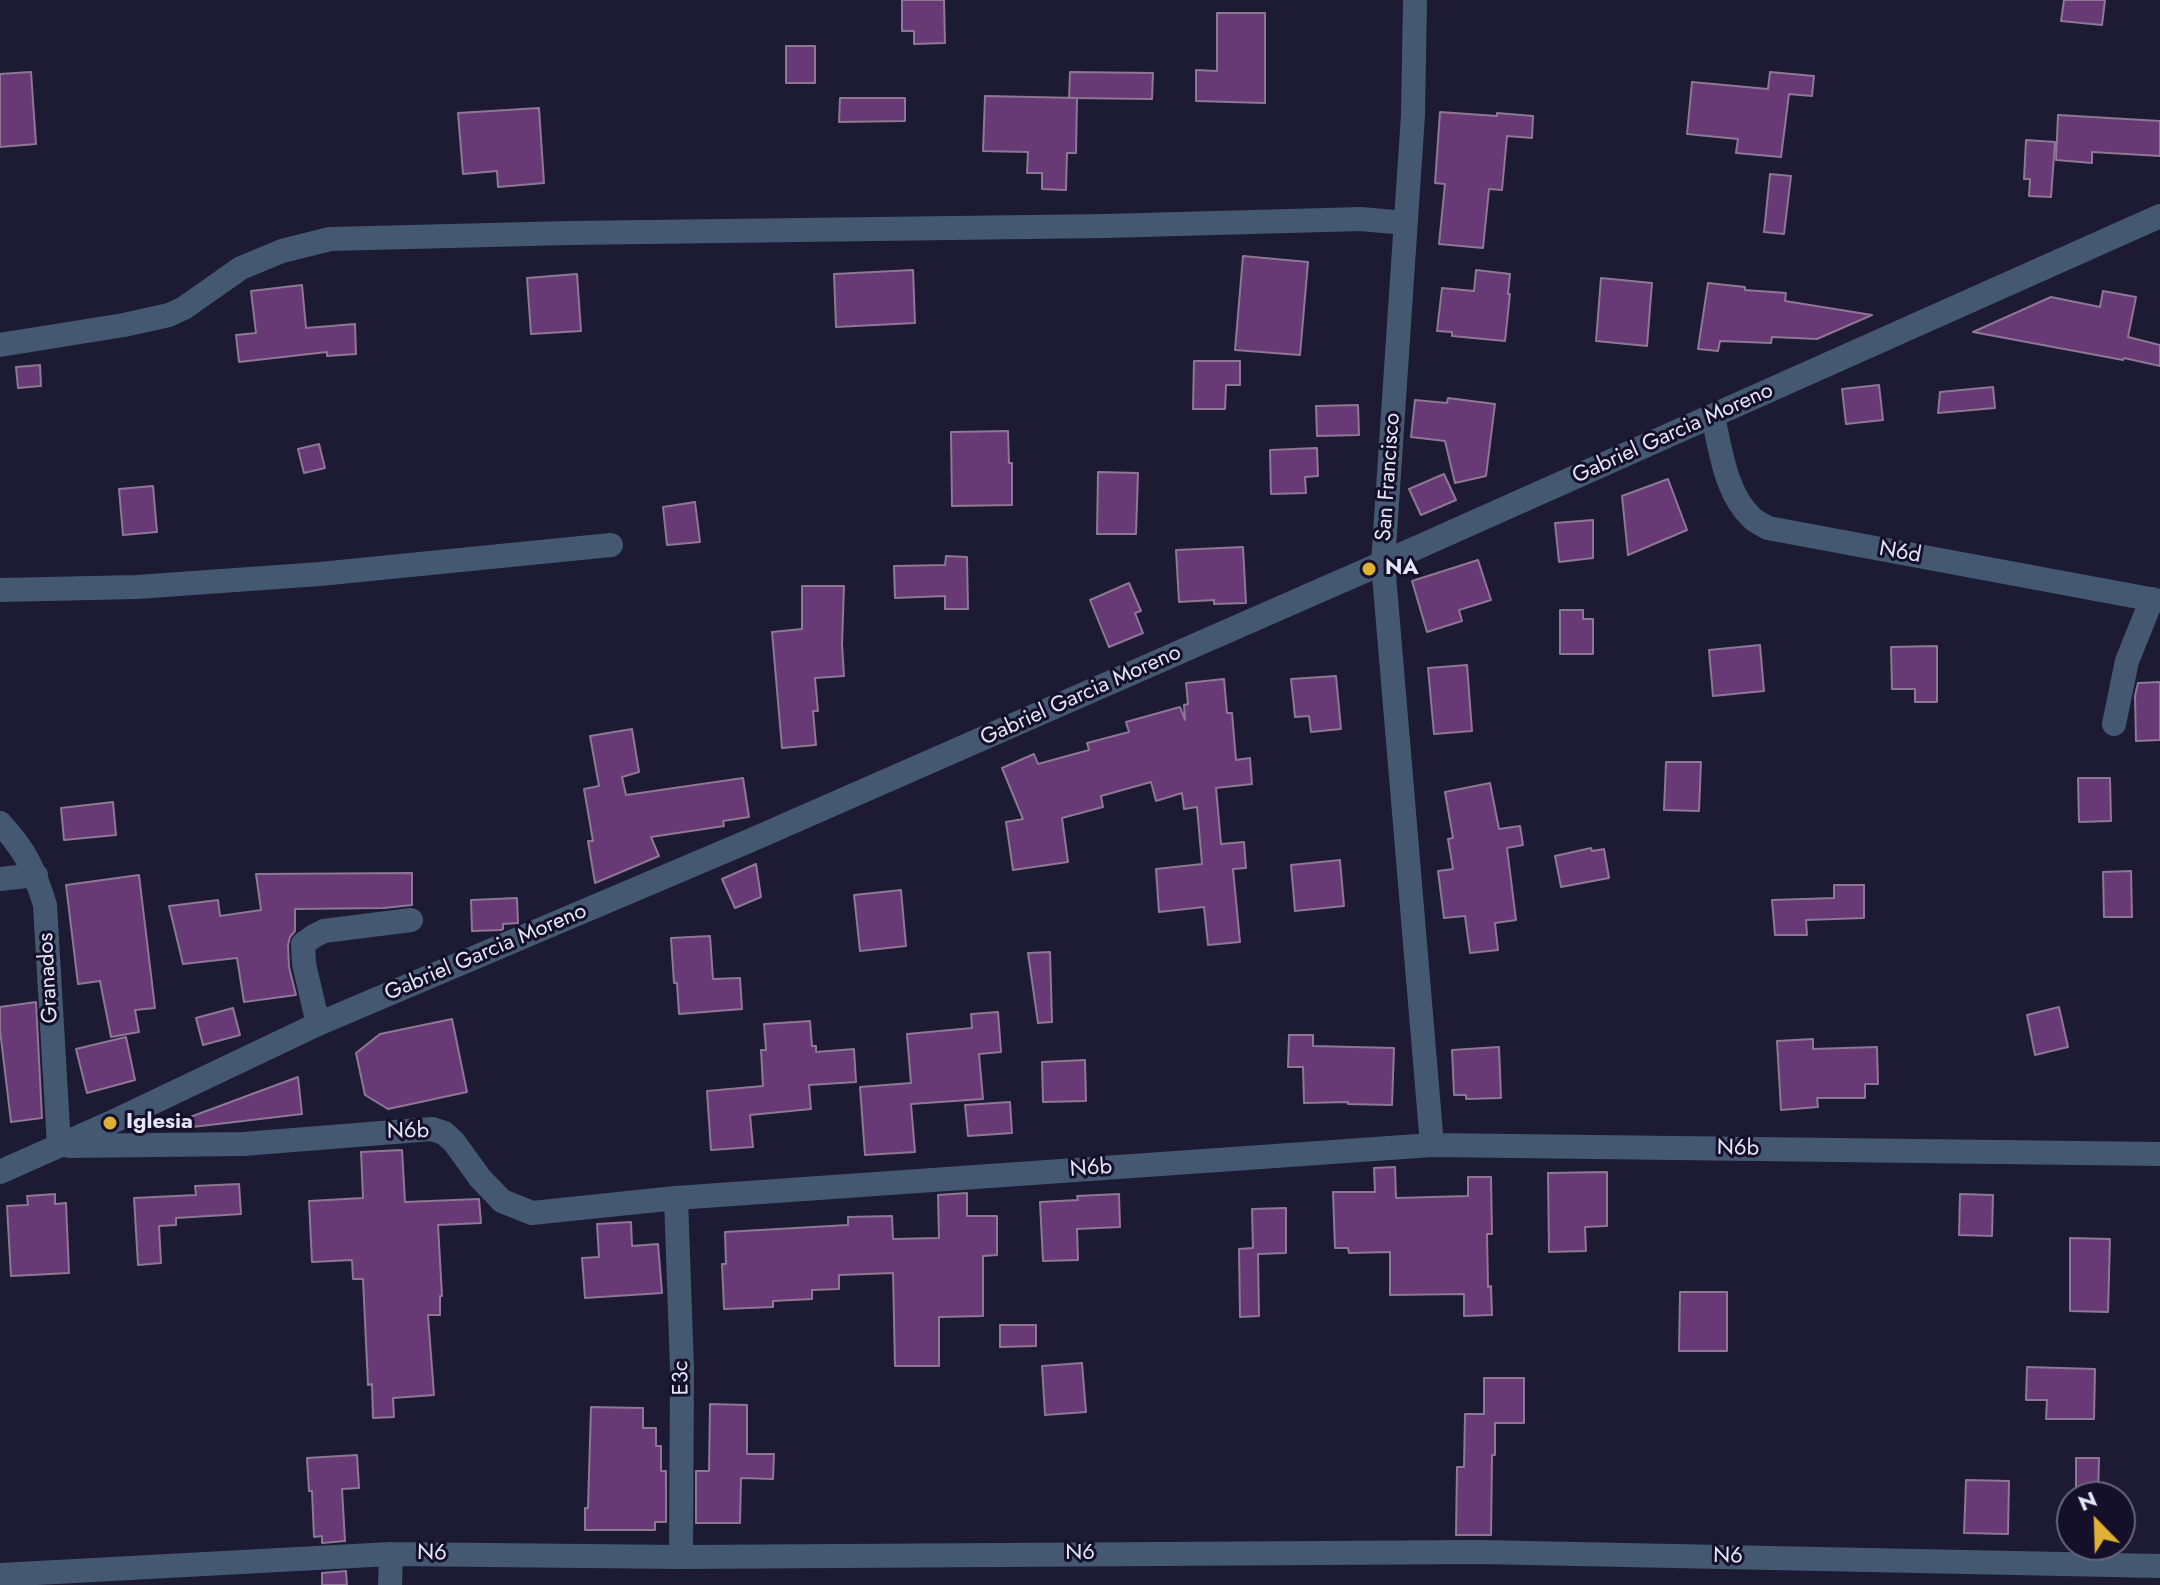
<!DOCTYPE html>
<html>
<head>
<meta charset="utf-8">
<style>
  body { margin:0 }
  #map { position:relative; width:2160px; height:1585px; overflow:hidden; background:#1d1a34; font-family:Jost,sans-serif }
  canvas { display:block }
  .north { position:absolute; left:2056px; top:1481px; width:80px; height:80px; box-sizing:border-box; background:#14102a; border:2px solid #68657c; border-radius:50%; rotate:337deg; font-size:22px; font-weight:700; line-height:32px; text-align:center; color:#e6e5f8 }
  .north::after { content:''; display:block; margin:auto; width:28px; height:36px; background:#e0b034; clip-path:polygon(50% 0,100% 100%,50% 72%,0 100%) }
</style>
</head>
<body>
<div id="map">
<canvas width="2160" height="1585"></canvas>
<div class="north">N</div>
</div>
<script>
const c = document.querySelector('canvas').getContext('2d');
c.lineJoin = 'round';
function fillPath(path, color) { c.fillStyle = color; c.fill(path, 'evenodd'); }
function stroke(path, color, width, dash) { c.strokeStyle = color; c.lineWidth = width; c.lineCap = dash ? 'butt' : 'round'; c.setLineDash(dash || []); c.stroke(path); }
function label(font, color, halo, rows, align = 'center') {
  c.font = font + ' Jost,sans-serif'; c.lineWidth = 6; c.setLineDash([]); c.textBaseline = 'middle'; c.strokeStyle = halo; c.fillStyle = color; for (const [text, x, y, turn = 0] of rows) {
    c.save(); c.translate(x, y); c.rotate((+turn || 0) * Math.PI / 180); c.textAlign = isNaN(turn) ? turn : align; if (halo) c.strokeText(text, 0, 0); c.fillText(text, 0, 0); c.restore();
  }
}
const building = new Path2D(`
  M902,0h42l1,43 -31,1v-13h-12z
  M2064,0h41l-3,25 -41,-4z
  M1217,13h48v90l-69,-2v-31l21,1z
  M786,46h29v37h-29z
  M31,72l5,72 -36,3v-73z
  M1070,72l83,1 -1,26 -83,-1z
  M1770,72l44,4 -2,20 -23,-2 -8,63 -45,-4 2,-14 -51,-5 5,-52 76,7z
  M985,96l92,2 -1,55h-9l-1,37 -24,-1v-16h-15l1,-21 -45,-1z
  M840,98h65v23l-66,1z
  M539,108l5,75 -46,4 -1,-16 -34,3 -5,-61z
  M1440,112l57,4v-3l36,3 -1,22 -25,-2 -5,54 -13,-1 -6,59 -44,-4 6,-60 -10,-1z
  M2058,115l102,6v35l-68,-4v11l-36,-3z
  M2026,140l29,2 -4,55 -22,-1 1,-17h-6z
  M1770,174l21,2 -7,58 -20,-2z
  M1243,256l65,6 -8,93 -65,-5z
  M913,270l2,53 -79,4 -2,-53z
  M1476,270l34,4 -2,20h2l-5,47 -53,-5v-4l-15,-1 5,-43 32,3z
  M577,274l4,57 -50,3 -4,-56z
  M1601,278l51,5 -5,63 -51,-5z
  M1708,283l37,4v3l41,3 -1,8 87,14 -55,24 -45,-2 -1,6 -51,-2 -2,10 -20,-2z
  M302,285l4,43 49,-4 1,30 -29,2v-4l-88,10 -3,-27 20,-2 -5,-42z
  M2103,291l33,6 -8,40 32,8v21l-36,-8 -1,2 -150,-28 78,-35 49,10z
  M1194,361h46v24h-14l-1,24h-32z
  M40,365l1,21 -23,2 -2,-21z
  M1879,385l4,35 -37,4 -4,-35z
  M1993,387l2,21 -57,5 2,-21z
  M1448,398l47,6 -9,72 -31,7 -10,-42 -34,-4 4,-37 32,3z
  M1358,405l1,30 -42,1 -1,-30z
  M1008,431l1,32h3v42l-60,1 -1,-74z
  M319,444l6,24 -21,5 -6,-24z
  M1317,448l1,28 -13,1 1,16 -35,1 -1,-44z
  M1098,472l40,1 -2,61h-39z
  M1444,474l12,26 -35,15 -12,-26z
  M1668,479l19,51 -59,25 -6,-59z
  M153,486l4,46 -34,3 -4,-46z
  M695,502l5,40 -33,3 -4,-38z
  M1593,520v38l-34,4 -4,-39z
  M1243,547l3,56 -32,1v-4l-35,2 -3,-52z
  M946,556l21,1 1,52h-23v-13l-50,2 -1,-32 51,-1z
  M1478,560l13,40 -32,10 3,11 -35,11 -15,-51z
  M1129,583l12,28 -6,2 8,20 -34,14 -19,-47z
  M802,586h42l-2,58 2,32 -29,2 3,33h-5l3,34 -34,3 -10,-116 30,-3z
  M1560,610h23v9h10v35h-33z
  M1760,645l4,46 -51,5 -4,-46z
  M1937,646v56h-22v-13h-23l-1,-42z
  M1467,665l5,66 -38,3 -6,-66z
  M1336,676l5,53 -30,3 -2,-16 -14,1 -4,-38z
  M1224,679l3,34h5l4,47 14,-2 2,26 -36,4 5,56 23,-2 2,26 -13,1 7,73 -32,3 -4,-38 -45,5 -3,-43 46,-5 -5,-57 -13,2 -2,-16 -26,8 -5,-19 -50,14 2,11 -41,11 6,44 -55,8 -7,-48 17,-3 -21,-51 32,-14 4,10 51,-14 -2,-7 42,-11 -3,-10 54,-15 5,13 -1,-15 4,-1 -2,-21z
  M2160,682v58l-24,1 -1,-45 3,-13z
  M632,729l7,43 -17,5 4,18 117,-17 6,39 -26,4 1,5 -73,11 8,19 -64,27 -7,-42h5l-9,-52 15,-3 -9,-50z
  M1666,762h35l-2,49 -35,-1z
  M2078,778h32l1,43 -32,1z
  M1490,783l9,46 21,-3 3,19 -16,3 9,72 -21,3 3,27 -28,3 -5,-37 -21,2 -6,-47 15,-2 -5,-30 5,-1 -8,-46z
  M113,802l3,33 -52,5 -3,-32z
  M1591,848l1,3 12,-2 5,29 -48,9 -6,-31z
  M1340,860l4,46 -49,5 -4,-46z
  M756,864l5,33 -26,11 -13,-29z
  M2131,871l1,46h-28l-1,-45z
  M412,873v32l-28,3 -89,1v22l-5,6 -2,8 1,22 7,28 -52,7 -7,-44 -54,6 -14,-58 49,-6 2,16 41,-6 -5,-36z
  M139,875l16,133 -20,2 4,22 -28,5 -11,-56 -22,3 -12,-99z
  M1834,885h30v33l-58,2 1,15h-32l-3,-35 62,-2z
  M901,890l5,56 -46,5 -6,-56z
  M517,898l1,25 -15,1v5l-2,1 -29,1 -1,-31z
  M710,936l3,43 27,-1 2,31 -63,5 -2,-31h-3l-3,-45z
  M1050,952l2,70 -14,1 -10,-70z
  M36,1002l6,116 -31,4 -11,-92v-23z
  M2059,1007l9,40 -33,8 -8,-40z
  M233,1008l7,27 -37,10 -7,-27z
  M998,1012l3,40 -22,2 4,45 -72,5 4,48 -50,3 -5,-68 51,-4 -4,-49 65,-6 -1,-14z
  M452,1019l15,73 -79,17 -23,-14 -9,-42 24,-19z
  M810,1021l2,25h4v6l38,-3 2,33 -47,3 2,24 -61,6 3,32 -42,3 -4,-59 56,-5 -2,-36h5l-2,-26z
  M1289,1035h24v11l81,2 -2,57 -44,-1v-2l-44,1 -1,-36h-15z
  M126,1037l9,43 -48,13 -11,-44z
  M1813,1039v10l64,-2 1,37h-13v14h-48l1,9 -37,3 -4,-69z
  M1499,1047l2,51 -35,1v-4h-12l-2,-45z
  M1085,1060l1,41 -43,1 -1,-40z
  M298,1077l4,37 -118,14 -2,-8z
  M1010,1102l2,31 -44,3 -3,-31z
  M402,1150l3,52 74,-3 2,24 -43,2 4,71h-2v19h-12l6,80 -41,3 1,19 -21,1 -1,-34 -4,1 -5,-106h-10l-1,-19 -40,2 -3,-61 54,-3 -2,-46z
  M1395,1167l1,31 72,-2v-19h23l1,57h-5l1,53 3,-1 1,29 -28,1v-22l-74,1v-43l-41,1 -1,-5h-13l-2,-56h42l-1,-24z
  M1607,1172v54l-22,1 1,24 -37,1 -1,-79z
  M239,1184l2,30 -65,4v7l-17,1 2,37 -23,2 -4,-67 62,-3 -1,-9z
  M967,1193v23h30v39l-14,1v60l-44,1v49h-44l-2,-93 -54,2v14l-27,1v9l-39,2v6l-49,2 -2,-45h4l-1,-32 123,-7v-8l44,-1 1,23 46,-1 -1,-43z
  M55,1194v10l11,-1 3,70 -58,3 -4,-70 21,-1 -1,-9z
  M1119,1194l1,33 -43,2 1,31 -35,1 -3,-59 38,-2 -1,-4z
  M1960,1194l33,1 -1,41 -33,-1z
  M1286,1208v45l-28,1 1,62 -19,1 -1,-68 14,-1 -1,-39z
  M631,1222l1,24 26,-2 4,49 -77,5 -3,-40 17,-1 -2,-33z
  M2070,1238l40,1 -2,73 -38,-1z
  M1680,1292h47v59h-48z
  M1000,1325h36v21l-36,1z
  M1082,1363l4,49 -41,3 -3,-49z
  M2027,1367l68,2 -1,50h-48l1,-19h-21z
  M1484,1378h40v45h-29v32h-3l-1,80h-35l1,-68h7l1,-53h19z
  M710,1404l37,1v49h27l-1,25 -32,-1 -1,45h-44v-52h13z
  M591,1407l52,1v20h13v18h5v25h5v51h-11v8h-70v-22h3z
  M357,1455l2,33 -17,1 3,52 -23,2v-7l-8,1 -2,-46h-3l-2,-33z
  M2076,1458h23l-1,38 -22,-1z
  M1966,1480l43,1 -1,53 -44,-1z
  M346,1571l1,14h-25v-12z`);
fillPath(building, '#683a75');
stroke(building, '#8e7794', 2);
stroke(new Path2D(`
  M1415,0l-2,115 -30,448 49,582
  M0,345l124,-20 45,-10 15,-7 57,-40 41,-17 48,-12 240,-6 536,-7 255,-7 44,4
  M1713,417c8,33 12,76 39,101 4,4 11,7 16,10l392,73
  M0,590l137,-3 183,-13 291,-29
  M2114,724l13,-63 25,-62
  M0,823c26,28 34,46 45,82l14,241
  M0,879l36,-4
  M318,1024l-14,-60 -1,-20 11,-8 10,-5 87,-11
  M69,1146l174,-2 189,-15 12,4 10,9 26,36 22,23 30,12 144,-15 756,-53 728,9
  M0,1172l110,-49 208,-99 431,-183 620,-272 791,-353
  M676,1198l6,171 -1,188
  M0,1575l391,-21 290,3 798,-5 681,14
  M390,1585l1,-31`), '#445871', 24);
for (const [x, y, r, color] of [
  [1369,569,8,"#e0b034"],
  [110,1123,8,"#e0b034"]
]) { const dot = new Path2D(); dot.arc(x, y, r, 0, 2 * Math.PI); c.fillStyle = color; c.fill(dot); stroke(dot, '#14102a', 3); }
label('22px', '#e6e5f8', '#14102a', [
  ["Gabriel Garcia Moreno",1673,434,-24],
  ["San Francisco",1389,477,-86],
  ["N6d",1900,553,10],
  ["Gabriel Garcia Moreno",1081,696,-24],
  ["Gabriel Garcia Moreno",486,953,-23],
  ["Granados",49,978,-93],
  ["N6b",408,1132,-1],
  ["N6b",1738,1149,1],
  ["N6b",1091,1169,-4],
  ["E3c",682,1378,-91],
  ["N6",432,1554,1],
  ["N6",1080,1554],
  ["N6",1728,1557,1]
]);
label('bold 22px', '#e6e5f8', '#14102a', [
  ["NA",1385,569],
  ["Iglesia",126,1123]
], 'left');
</script>
</body>
</html>
